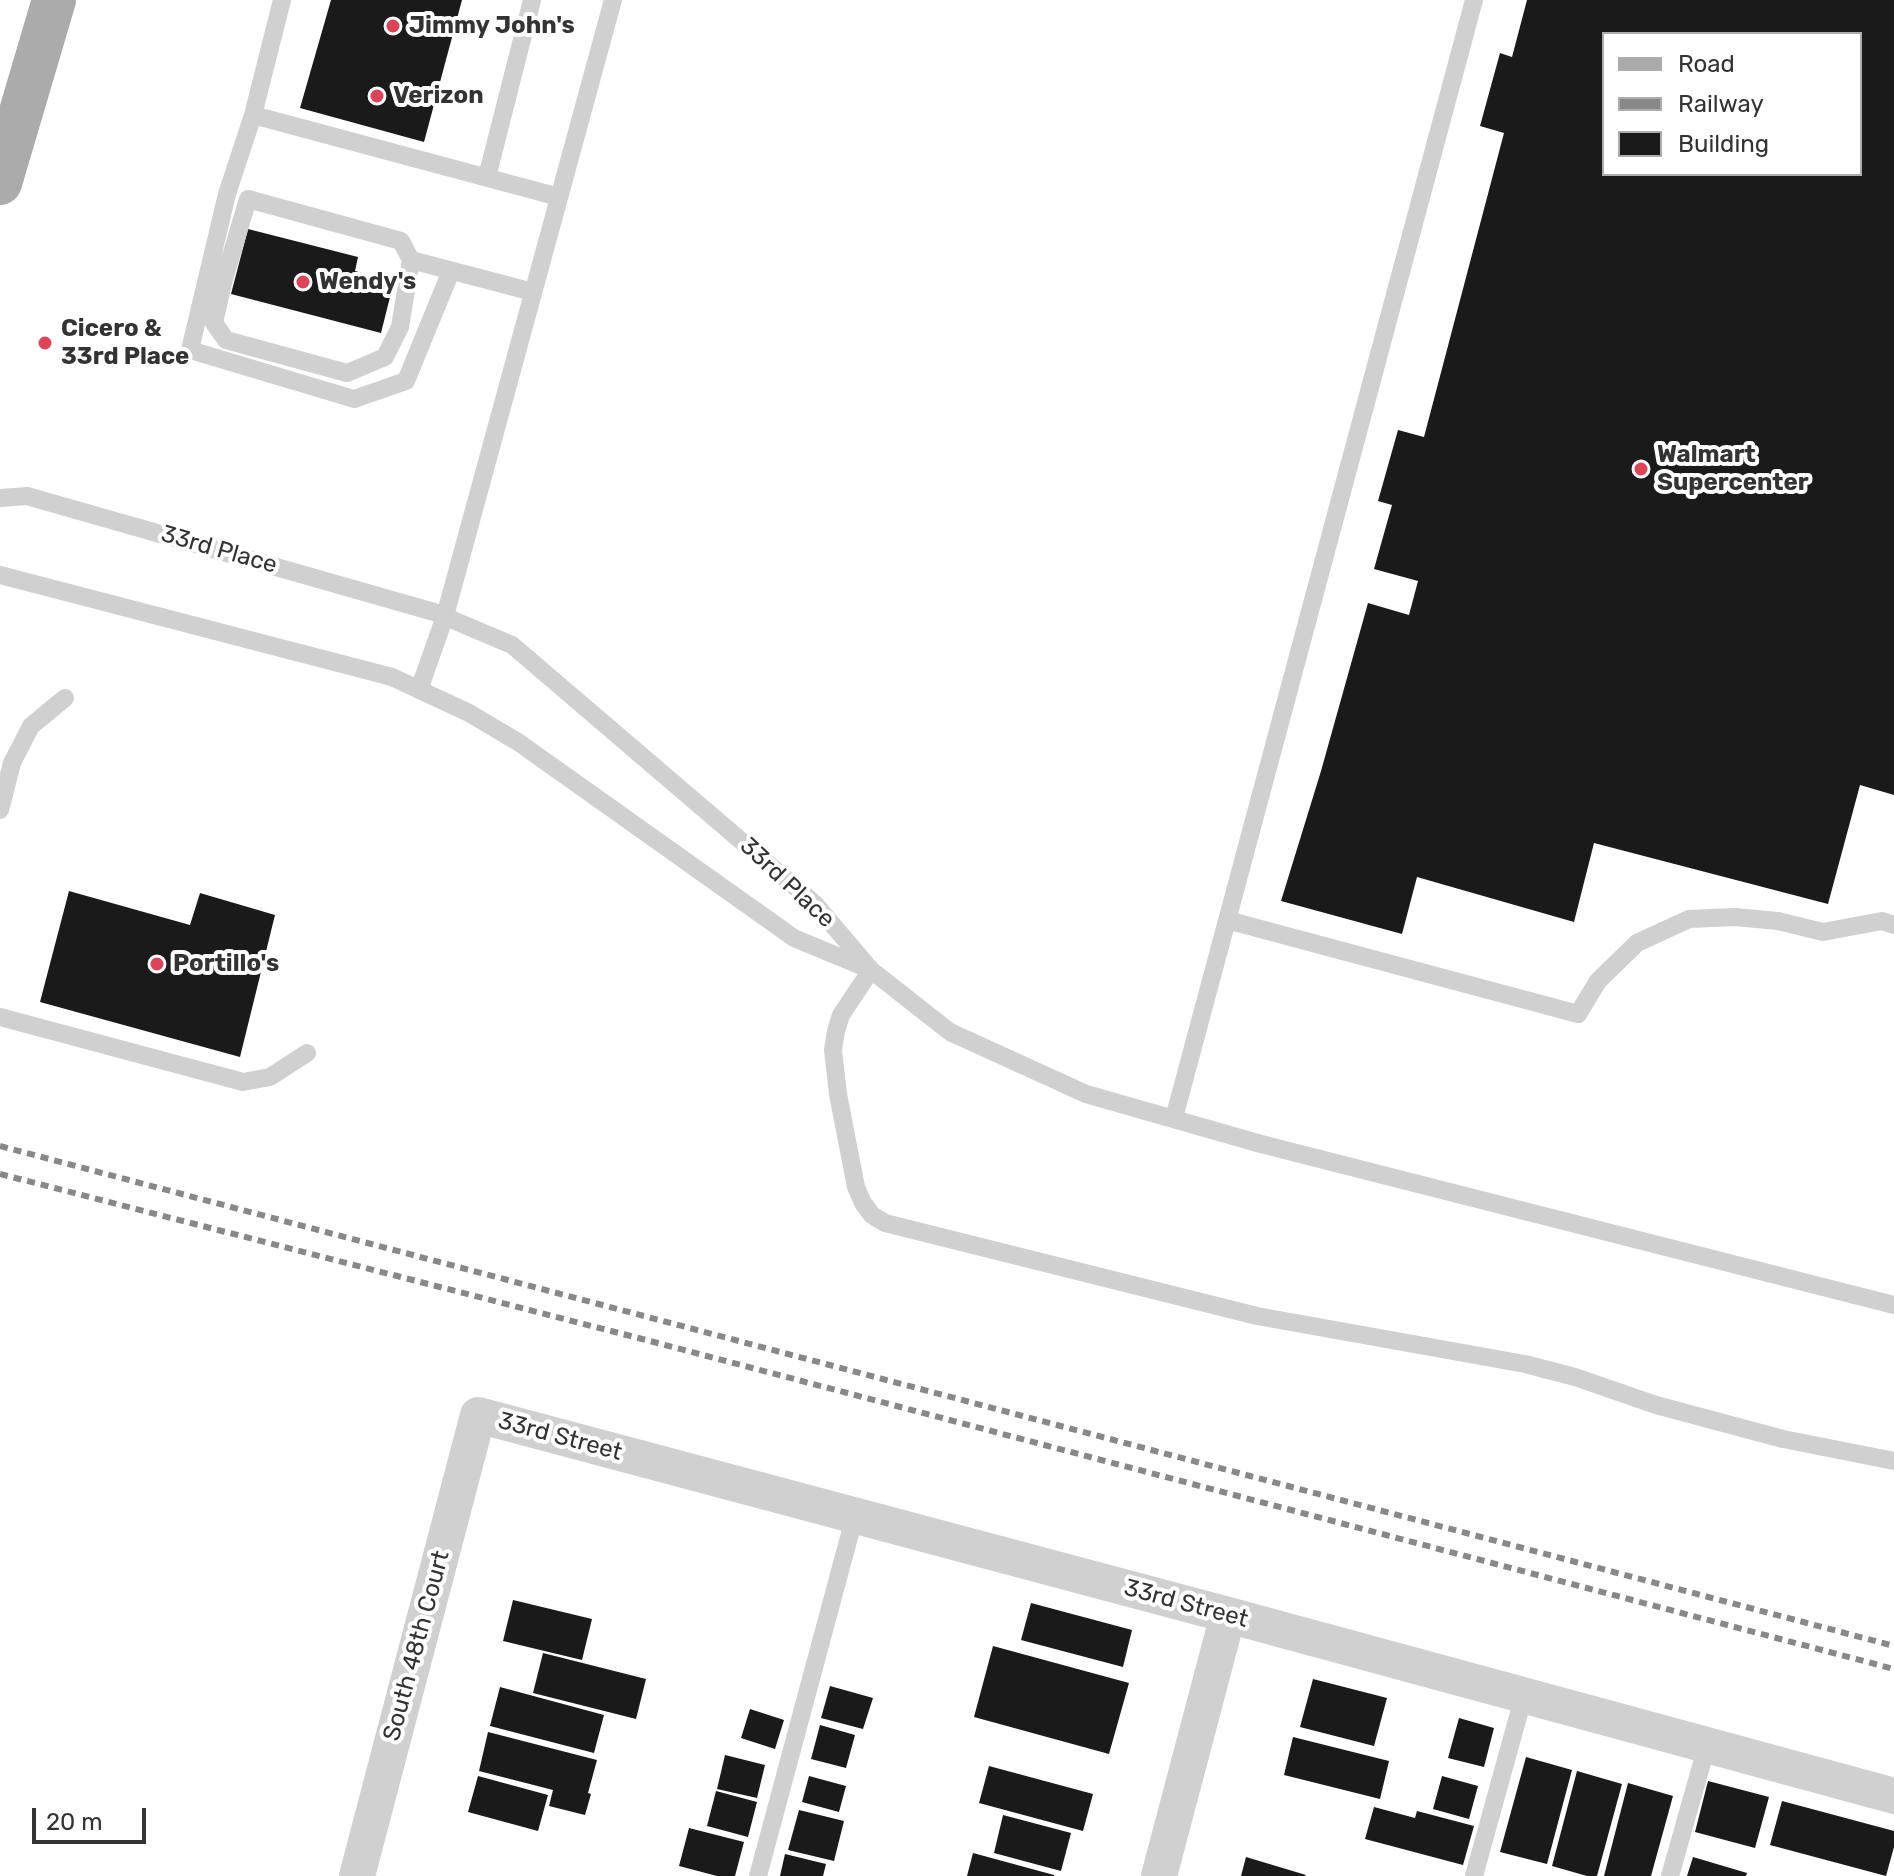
<!DOCTYPE html>
<html>
<head>
<meta charset="utf-8">
<style>
  body { margin:0 }
  #map { position:relative; width:1894px; height:1876px; overflow:hidden; background:#fff; font-family:Rubik,sans-serif }
  canvas { display:block }
  .legend { position:absolute; left:1602px; top:32px; width:260px; height:144px; box-sizing:border-box; background:#fff; border:2px solid #adadad; margin:0; padding:10px 14px; list-style:none; font-size:24px; color:#333 }
  .legend li { display:flex; align-items:center; gap:16px; height:40px }
  .legend b { width:40px; border:2px solid #adadad }
  .scale { position:absolute; left:32px; top:1808px; width:114px; height:36px; box-sizing:border-box; border:4px solid #333; border-top:0; padding-left:10px; font-size:24px; line-height:28px; white-space:nowrap; color:#333; -webkit-text-stroke:6px #fff; paint-order:stroke }
</style>
</head>
<body>
<div id="map">
<canvas width="1894" height="1876"></canvas>
<ul class="legend">
<li><b style="height:10px;background:#ababab"></b>Road</li>
<li><b style="height:10px;background:#888"></b>Railway</li>
<li><b style="height:22px;background:#1a1a1a"></b>Building</li>
</ul>
<div class="scale">20 m</div>
</div>
<script>
const c = document.querySelector('canvas').getContext('2d');
c.lineJoin = 'round';
function fillPath(path, color) { c.fillStyle = color; c.fill(path, 'evenodd'); }
function stroke(path, color, width, dash) { c.strokeStyle = color; c.lineWidth = width; c.lineCap = dash ? 'butt' : 'round'; c.setLineDash(dash || []); c.stroke(path); }
function label(font, color, halo, rows, align = 'center') {
  c.font = font + ' Rubik,sans-serif'; c.lineWidth = 8; c.setLineDash([]); c.textBaseline = 'middle'; c.strokeStyle = halo; c.fillStyle = color; for (const [text, x, y, turn = 0] of rows) {
    c.save(); c.translate(x, y); c.rotate((+turn || 0) * Math.PI / 180); c.textAlign = isNaN(turn) ? turn : align; if (halo) c.strokeText(text, 0, 0); c.fillText(text, 0, 0); c.restore();
  }
}
fillPath(new Path2D(`
  M331,0h131l-38,142 -124,-34z
  M1527,0h367v795l-34,-10 -32,119 -234,-61 -20,79 -157,-45 -15,57 -121,-33 40,-130 47,-168 41,12 9,-34 -44,-12 18,-64 -14,-4 20,-71 26,7 80,-304 -24,-7 20,-73 12,4zM1604,34h256v140h-256z
  M248,229l110,28 -3,14 19,5 -4,12 21,5 -10,40 -150,-39z
  M69,891l121,34 10,-32 75,22 -35,142 -200,-55z
  M513,1600l79,19 -10,41 -79,-19z
  M1031,1603l101,27 -9,37 -102,-27z
  M993,1646l136,37 -20,71 -135,-37z
  M543,1653l103,26 -10,40 -103,-26z
  M1313,1679l74,19 -13,48 -74,-19z
  M830,1686l43,12 -10,31 -42,-11z
  M500,1687l104,28 -10,38 -104,-27z
  M750,1709l34,11 -9,29 -34,-11z
  M1459,1718l35,10 -10,39 -36,-9z
  M820,1725l35,10 -9,33 -35,-9z
  M488,1732l109,28 -9,33 3,1 -6,21 -36,-9 4,-16 -74,-19z
  M1293,1737l96,24 -9,38 -96,-24z
  M725,1755l40,10 -8,33 -40,-9z
  M1526,1757l46,13 -25,94 -47,-12z
  M989,1766l104,28 -10,37 -104,-28z
  M1577,1771l45,13 -25,92h-10l-35,-10z
  M478,1776l70,19 -10,36 -70,-19z
  M809,1776l37,10 -7,26 -37,-10z
  M1442,1776l36,10 -9,33 -36,-10z
  M1708,1781l61,16 -14,51 -60,-16z
  M1628,1783l45,13 -22,80h-47z
  M716,1791l41,11 -9,35 -41,-11z
  M1782,1801l112,30v16l-8,29 -116,-31z
  M1374,1807l41,11 2,-7 57,15 -11,39 -98,-26z
  M799,1810l45,11 -10,40 -46,-11z
  M1003,1815l68,18 -10,38 -67,-18z
  M689,1828l55,14 -9,34h-18l-38,-10z
  M973,1853l81,22v1h-87z
  M785,1854l41,10 -3,12h-43z
  M1246,1857l60,18 -1,1h-64z
  M1693,1857l54,16 -1,3h-59z`), '#1a1a1a');
stroke(new Path2D(`
  M282,0l-29,115 -26,79 -37,156 164,49 52,-18 45,-110
  M253,115l306,82
  M487,177l45,-177
  M411,260l-11,67 -15,30 -38,16 -121,-33 -12,-17 9,-40 25,-84 153,42 10,19 122,32
  M0,498l27,-2 407,116 78,33 303,259 56,66 -77,-32 -276,-196 -49,-29 -77,-36 -392,-102
  M419,690l26,-74 168,-616
  M0,810l12,-47 19,-37 34,-28
  M1227,920l351,94 20,-33 39,-38 52,-24 46,-2 43,4 45,11 59,-11 12,4
  M0,1017l243,65 27,-5 37,-24
  M1174,1118l300,-1118
  M1894,1305l-633,-161 -175,-50 -136,-62 -79,-62 -30,45 -5,16 -3,19 5,44 18,93 7,16 9,12 13,8 372,93 268,48 50,13 81,28 127,34 111,22
  M758,1876l97,-361
  M1474,1876l50,-181
  M1670,1876l37,-131`), '#d0d0d0', 18);
stroke(new Path2D(`
  M357,1876l121,-461 750,200 666,181
  M1159,1876l69,-261`), '#d0d0d0', 36);
stroke(new Path2D(`
  M0,183l54,-183`), '#ababab', 44);
stroke(new Path2D(`
  M0,1146l1894,500
  M0,1174l650,167 1244,328`), '#888', 6, [8, 6]);
for (const [x, y, r, color] of [
  [393,26,8,"#db4459"],
  [377,96,8,"#db4459"],
  [303,282,8,"#db4459"],
  [45,343,8,"#db4459"],
  [1641,469,8,"#db4459"],
  [157,964,8,"#db4459"]
]) { const dot = new Path2D(); dot.arc(x, y, r, 0, 2 * Math.PI); c.fillStyle = color; c.fill(dot); stroke(dot, '#fff', 3); }
label('bold 24px', '#333', '#fff', [
  ["Jimmy John's",409,26],
  ["Verizon",393,96],
  ["Wendy's",319,282],
  ["Cicero &",61,329],
  ["33rd Place",61,357],
  ["Walmart",1657,455],
  ["Supercenter",1657,483],
  ["Portillo's",173,964]
], 'left');
label('24px', '#333', '#fff', [
  ["33rd Place",219,550,16],
  ["33rd Place",787,883,43],
  ["33rd Street",560,1437,15],
  ["33rd Street",1186,1604,15],
  ["South 48th Court",417,1646,-75]
]);
</script>
</body>
</html>
